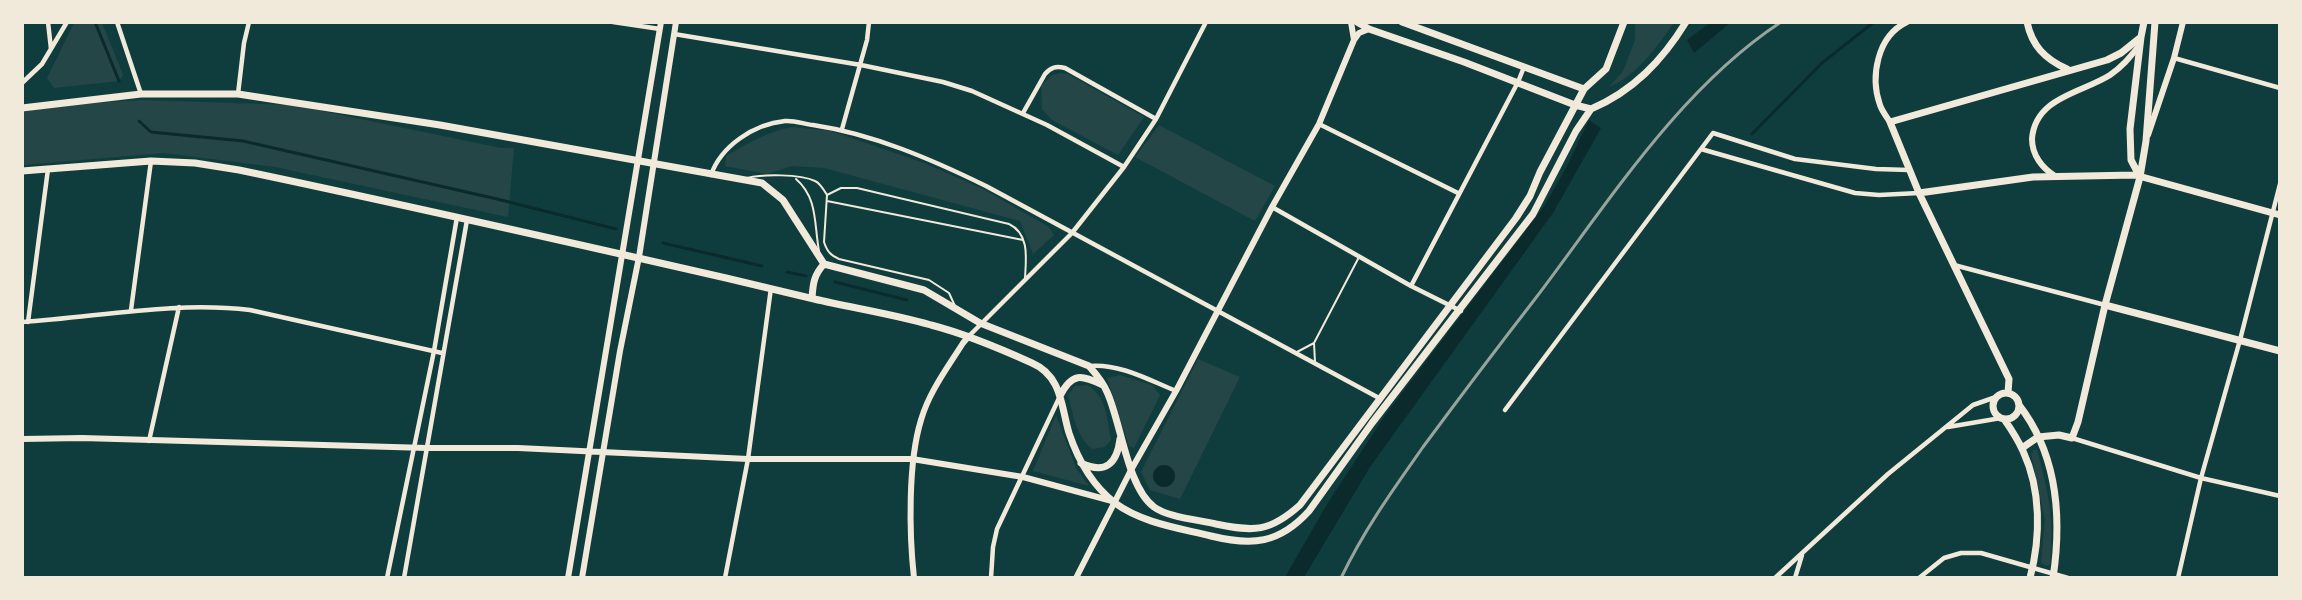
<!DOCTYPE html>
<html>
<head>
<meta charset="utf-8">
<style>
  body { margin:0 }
  #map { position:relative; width:2302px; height:600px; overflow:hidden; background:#0f3d3e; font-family:"Fira Sans",sans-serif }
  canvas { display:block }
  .frame { position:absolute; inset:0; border:24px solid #f1e9da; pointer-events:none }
</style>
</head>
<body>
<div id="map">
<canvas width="2302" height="600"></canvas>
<div class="frame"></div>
</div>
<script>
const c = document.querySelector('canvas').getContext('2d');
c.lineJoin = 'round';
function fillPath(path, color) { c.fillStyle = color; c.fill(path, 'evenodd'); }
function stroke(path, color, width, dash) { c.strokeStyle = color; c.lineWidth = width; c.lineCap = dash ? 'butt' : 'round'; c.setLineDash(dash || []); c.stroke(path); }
fillPath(new Path2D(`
  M74,23h28l21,52 -4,6 -65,7 -7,-10z
  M1635,23h39c-18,24 -36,52 -65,64l14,-16 12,-31z
  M1061,73l7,1 76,43 -26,38 -66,-35 -10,-11 -1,-23 11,-11z
  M142,100l151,5 208,43h13l-6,69 -233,-50 -111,-14 -141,12v-55l21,-4z
  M1159,125l116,61 -20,35 -120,-64z
  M793,127l38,4 93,32 59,26 66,38 5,8 -21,19 -13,-33 -196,-53 -32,-2 -25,8 -42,-8 1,-10c22,-13 42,-25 67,-29z
  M1198,359l42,18 -60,122 -30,-9 -9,-18z
  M1120,375l32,10 8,10 -26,53 -5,-2 -22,-68z
  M1088,385c19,13 19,34 23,55l-6,7 -13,2c-16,-13 -19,-35 -24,-54l7,-9z
  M1056,415l20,53 13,18 -56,-15z
  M2033,450h4c12,44 17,68 13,115l-3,1 -6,-3 4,-43 -14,-67h2z`), '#244646');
fillPath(new Path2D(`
  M1710,23h20l-36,30 -7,-13z
  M1589,120l12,8 -48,85 -183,254 -66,110h-19l44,-76 57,-87 159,-209 22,-39z
  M1153 476a11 11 0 1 1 22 0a11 11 0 1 1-22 0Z`), '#0a2a2b');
stroke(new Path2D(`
  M95,22l24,59
  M139,121l12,11 92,9 254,58 119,30
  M1752,134l70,-71 52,-41
  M663,243l99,23
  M787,272l19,4
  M835,282l72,18`), '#0a2a2b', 3);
stroke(new Path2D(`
  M747,178c16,-4 53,-4 68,3 5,2 9,9 12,14
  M796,179c22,19 18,45 23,72
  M827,201l196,39
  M955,306l-6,-13 -20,-13 -90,-21c-9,-4 -12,-8 -15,-17l3,-47 14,-7h16l152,36c21,10 17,35 16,54
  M1297,352l17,-9
  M1315,362l-1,-19 45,-86`), '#f1e9da', 2);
stroke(new Path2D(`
  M48,22l3,27
  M117,22l24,72
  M613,22l47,7
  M674,34l187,31 82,17 29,9 75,34 77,42
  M2174,58l106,30
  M22,83l20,-19 25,-42
  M238,94l6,-51 5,-21
  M1023,113l22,-39c6,-7 11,-8 20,-6l91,51
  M1319,124l139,69
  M842,129l25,-89 2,-18
  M1701,149l154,44 24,2 40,-2
  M711,175c10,-29 43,-51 74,-54 9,-1 19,3 28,4 60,9 118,34 173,61l393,212
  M1272,207l139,79 50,25
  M1954,265l151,40
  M1411,286l107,-204 6,-15
  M131,310l20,-149
  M22,322c77,-5 151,-21 228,-12l192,43
  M28,322l20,-153
  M969,336l103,-103 52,-66 32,-48 50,-97
  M1089,366c30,-3 60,14 87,25
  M1505,410l208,-277 82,26 81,10 33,1
  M1948,427l53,-9
  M2072,438l129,40 79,18
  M149,441l30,-134
  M387,578l47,-227 23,-134
  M404,578l63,-358
  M725,578l23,-119 23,-171
  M991,578l2,-31 4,-18 63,-133
  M1775,578l113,-104 85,-69 23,-8
  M1795,578l7,-23
  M1919,578l25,-20 17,-5h20l87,25
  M2178,578l23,-100 39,-138 40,-156`), '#f1e9da', 4.5);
stroke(new Path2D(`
  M1351,22l3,18
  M1890,122c-4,-6 -8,-11 -10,-17 -10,-28 -3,-69 27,-83
  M2148,135l26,-77 9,-36
  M2055,176c-13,-8 -23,-21 -23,-37 3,-42 50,-46 78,-64 13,-9 20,-18 29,-29
  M22,439l60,-1 345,10h91l230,11h164l111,18 89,24
  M568,578l93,-556
  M582,578l38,-227 19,-94 37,-235
  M914,578c-5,-45 -6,-116 7,-158 8,-28 27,-53 42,-77l6,-7
  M1076,578l55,-108 45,-79 96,-184 47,-83 35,-84 5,-7 10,-4`), '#f1e9da', 6);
stroke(new Path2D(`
  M1357,22l12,7 95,33 111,43 16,4
  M1402,22l182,67
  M2027,22c5,24 18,37 40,47
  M22,108l119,-14h97l202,31 322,58 21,17 41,64 100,26 56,33 109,43c7,8 14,16 18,26 14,30 20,95 47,115 13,10 45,13 62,17 38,8 54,8 84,-19l216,-287 14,-22 10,-24 44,-83 22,-20 18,-47
  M1591,109c42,-18 71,-48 95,-87
  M22,171l129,-10 44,2 44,7c163,34 325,71 487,108 29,7 58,14 88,21 39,9 79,15 117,26 35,9 68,23 101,38 30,13 29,43 37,70 9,27 24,53 46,70 27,20 64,25 96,33 41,10 68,8 98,-25l63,-88 161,-209 43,-83 15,-22
  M2140,177l-9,-17 -1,-31 11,-92
  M1919,193l114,-16 102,-2 145,40
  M812,298c1,-15 2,-23 12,-34
  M2105,305l175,46
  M1993 406a13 13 0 1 1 26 0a13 13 0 1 1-26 0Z
  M2008,393l1,-14 -90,-186 -29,-71 217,-62 14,-7 20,-16 3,-15
  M1060,396c12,-24 21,-21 43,-11
  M2019,405c38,49 43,113 34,173
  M2004,419c7,10 14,21 19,32 18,39 18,85 7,127
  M2038,437l21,-2 13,3 6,-16 27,-117 35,-128 6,-36 9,-119
  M2022,448l16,-11
  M1081,463c25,12 36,0 39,-24`), '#f1e9da', 7);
stroke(new Path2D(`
  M1341,578c23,-48 51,-87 82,-131 37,-50 74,-99 112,-148 73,-96 144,-210 246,-277`), '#97a49c', 3);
</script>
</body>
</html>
